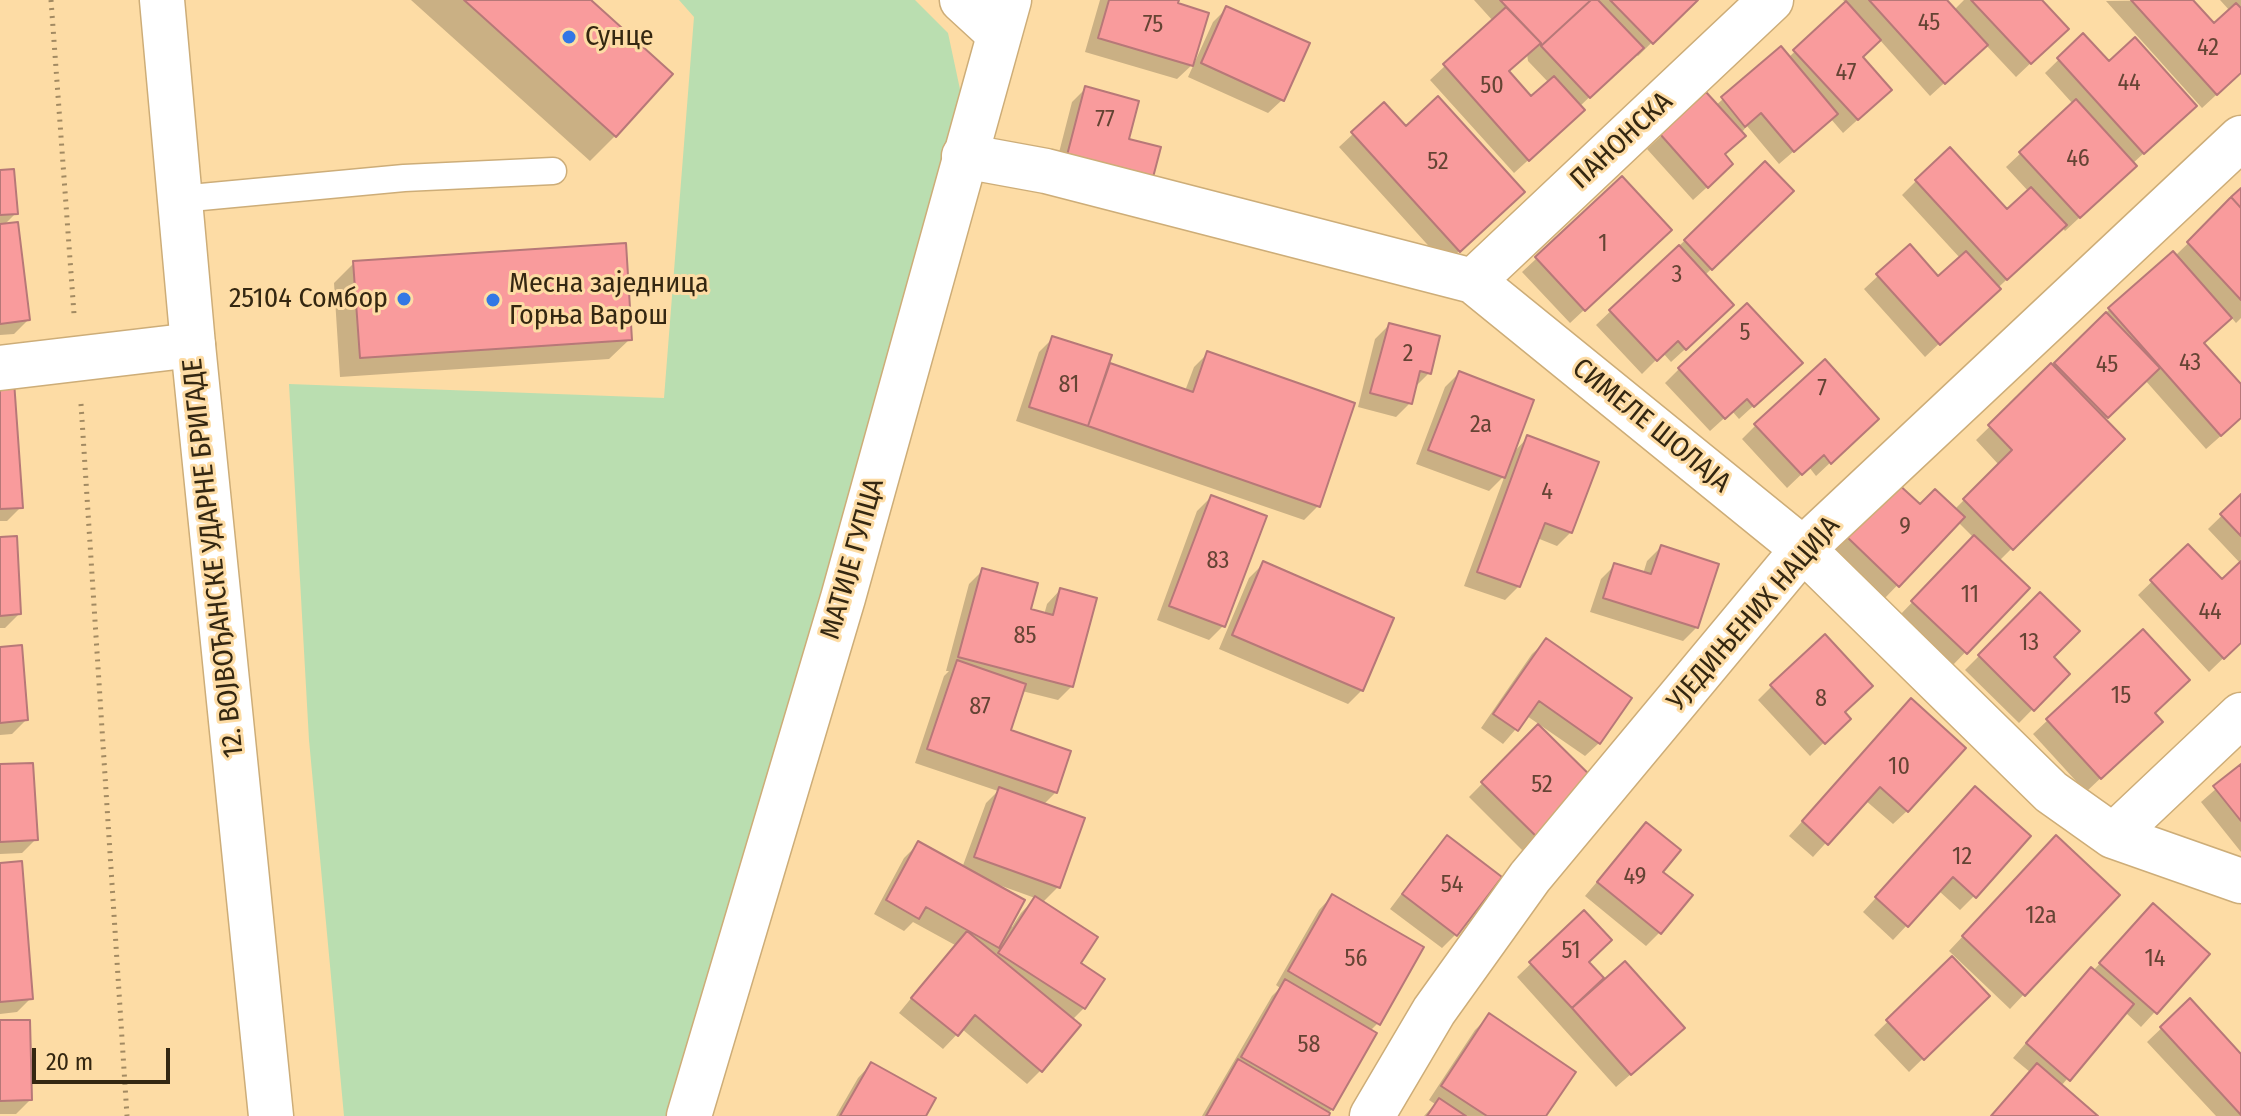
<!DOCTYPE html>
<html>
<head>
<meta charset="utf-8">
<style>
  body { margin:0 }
  #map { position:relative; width:2241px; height:1116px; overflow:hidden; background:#fddca5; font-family:"Fira Sans Condensed",sans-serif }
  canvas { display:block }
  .scale { position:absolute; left:32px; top:1048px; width:138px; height:36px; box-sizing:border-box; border:4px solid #342711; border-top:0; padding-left:10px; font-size:24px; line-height:28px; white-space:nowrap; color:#342711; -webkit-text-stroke:6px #fddca5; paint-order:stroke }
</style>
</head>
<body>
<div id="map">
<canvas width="2241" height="1116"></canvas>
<div class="scale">20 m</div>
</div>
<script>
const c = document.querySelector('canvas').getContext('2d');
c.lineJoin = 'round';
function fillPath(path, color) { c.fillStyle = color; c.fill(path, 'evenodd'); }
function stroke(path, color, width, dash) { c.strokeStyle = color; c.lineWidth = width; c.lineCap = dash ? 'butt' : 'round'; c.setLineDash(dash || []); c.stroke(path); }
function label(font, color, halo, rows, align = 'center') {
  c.font = font + ' "Fira Sans Condensed",sans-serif'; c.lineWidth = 6; c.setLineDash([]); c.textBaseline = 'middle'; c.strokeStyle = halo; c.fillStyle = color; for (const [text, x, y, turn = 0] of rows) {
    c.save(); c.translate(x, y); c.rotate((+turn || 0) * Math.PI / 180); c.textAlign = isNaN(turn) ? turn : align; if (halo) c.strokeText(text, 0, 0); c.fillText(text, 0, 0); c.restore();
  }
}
fillPath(new Path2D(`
  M679,0h236l33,33 13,61 -272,1022h-345l-35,-376 -20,-356 375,14 30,-381z`), '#badeb0');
fillPath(new Path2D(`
  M411,0h177l27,136 -25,25z
  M1100,0h77l17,63 -17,16 -92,-27z
  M1474,0h221l-57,56 -3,-2 -56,53 -11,17 -54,49 -84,-93 63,-59zM1527,54l1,7 21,22 -18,16 -24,-27z
  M1843,0h101l10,10 10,-10h75l14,42 -37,35 -30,-32 -56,51 -51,-57 -19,18 16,46 -33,30 -12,-14 -52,45 -32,-38 -24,29 -6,23 -24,22 -46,-51 59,-54 9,11 66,-57 7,9 58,-55z
  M2191,0l23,26 16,-15 -10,-11h21v72l-39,36 -96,-107z
  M1227,8l55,92 -14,13 -80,-36 25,-55z
  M2083,36l26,28 72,55 -49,45 -12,16 -55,51 -3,-4 -137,130 -61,-68 14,-13 60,2 22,-20 -58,-63 14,-14 91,31 22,-20 -23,-25 67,-63 -28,-31z
  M1086,88l51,14 -84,74 19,-74z
  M1405,129l104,77 -64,58 -106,-117 14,-13z
  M1765,164l26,27 -87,85 14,43 -47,43 -8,-9 -21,21 -46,-49z
  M0,172l16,41 -13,13 25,94 -14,14 -14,1z
  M1622,179l33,65 -85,79 -48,-51z
  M2241,192v126l-5,5 -5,-6 -29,26 39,44v31l-35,31 -61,-69 -41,40 18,19 -123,122 28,27 -76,79 -52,-51 75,-78 -16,-16 -74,77 -51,-48 50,-52 37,8 34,3 45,-45 -23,-25 134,-131 65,-53z
  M354,263l276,76 -21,20 -269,18 -6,-94z
  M1389,325l40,48 -14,14 -5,16 -14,14 -38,-10 17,-68z
  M1053,338l54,26 78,27 9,-24 14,-14 110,153 -14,14 -288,-99 23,-69z
  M1679,369l107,7 -47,43 -7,-8 -22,20 -45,-48z
  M1459,373l53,81 16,-17 43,95 -14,14 -20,-8 -18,48 -14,14 -41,-14 41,-111 -16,16 -73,-27 29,-77z
  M0,384l21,123 -14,14h-7z
  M1756,425l107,7 -47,44 -7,-9 -22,21 -45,-49z
  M1211,497l12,129 -14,14 -52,-20 40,-109z
  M2241,497v144l-32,31 -71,-77 50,-48 33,35 20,-18 -33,-35z
  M0,539l19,75 -14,14h-5z
  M1661,547l36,80 -14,14 -93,-29 11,-33 14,-14 28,9 4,-13z
  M1263,564l99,126 -14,14 -129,-55 30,-71z
  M983,570l46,41 15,4 3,-11 13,-14 12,96 -14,14 -36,-9 -14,40 48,61 -13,13 39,14 -24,68 -16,16 36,61 6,44 -12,12 -31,50 -14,14 -65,-55 -19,20 -44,-36 56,-68 -42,-23 -9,9 -30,-17 30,-56 14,-14 44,24 24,-65 12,-12 -83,-28 29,-87 5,-5h-3l23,-87zM999,885l36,13 -14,15 -9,14 -3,-2z
  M2040,595l11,62 16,17 -48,49 -54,-53z
  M2143,631l9,82 -6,22 -60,57 -53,-58z
  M1546,641l53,102 -14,13 -58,-40 -24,28 -22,-16 51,-74z
  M0,649l26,71 -14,14 -12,1z
  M1772,686l71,26 5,7 -38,37 -52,-56z
  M1898,715l9,96 -14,13 -28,-24 -52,57 -24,-21z
  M1538,727l61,60 -69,71 -61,-61z
  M0,767l36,72 -14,14 -22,1z
  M2241,767v85l-40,-50z
  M1962,803l12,93 -14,14 -21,-19 -46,49 -30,-28z
  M1646,824l14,48v60l-14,14 -61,-50z
  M1447,837l9,97 -14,14 -52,-39 44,-58z
  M2042,852l75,43 -107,114 -61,-58z
  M0,865l31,133 -14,14 -17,2z
  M1332,896l46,127 -8,8 -38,78 -6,7h-124l70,-120 8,-8 -4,-3 43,-75z
  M1584,913l2,49 82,80 -52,45 -99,-110z
  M2139,920l69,34 -67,73 -16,-15 -64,74 34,30h-104l39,-44 -17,-14 64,-75 16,-12z
  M1952,959l35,37 -78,76 -35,-37z
  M2190,1001l51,56v59h-25l-69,-74z
  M1489,1016l55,100h-120l11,-12 -6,-4 46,-70z
  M0,1022l30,78 -14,14h-16z
  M871,1064l53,52h-88l22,-38z`), '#0003');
const building = new Path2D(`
  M464,0h127l82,74 -57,63z
  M1109,0h70l-1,3 31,10 -16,53 -95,-28z
  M1500,0h91l-50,46v-3z
  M1591,0h7l46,48 -54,50 -49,-52z
  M1610,0h88l-45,44z
  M1869,0h78l41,45 -43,39z
  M1971,0h71l27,29 -38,35z
  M2131,0h62l21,23 22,-20 5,5v65l-24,22z
  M1846,1l35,39 -18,17 29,33 -34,30 -65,-70z
  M1226,6l84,37 -26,58 -83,-38z
  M1506,7l35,36 -32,28 22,25 23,-20 31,34 -56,51 -86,-97z
  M2083,33l26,28 26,-24 62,69 -53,48 -87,-96z
  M1781,46l57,68 -44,38 -33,-39 -16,14 -24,-30z
  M1085,86l54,15 -10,38 32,8 -10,38 -86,-22z
  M1706,92l40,44 -21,18 8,10 -25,24 -48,-54z
  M1438,96l87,96 -65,60 -109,-120 33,-30 22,24z
  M2076,99l61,67 -57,52 -61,-66z
  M1950,147l57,62 24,-22 36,38 -60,55 -92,-100z
  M1765,161l29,30 -82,79 -28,-30z
  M14,169l4,45 -18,1v-45z
  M1622,176l50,54 -87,81 -50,-54z
  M2241,188v20l-10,-11z
  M2231,197l10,11v92l-54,-58z
  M18,222l12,98 -30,4v-100z
  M626,243l6,97 -272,18 -7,-97z
  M1910,244l28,32 28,-25 35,38 -61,56 -64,-71z
  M1679,245l55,60 -48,45 -8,-9 -21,20 -48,-51z
  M2173,251l59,67 -28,25 37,41v34l-20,18 -113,-128z
  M1747,303l56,60 -49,44 -7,-8 -22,20 -47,-51z
  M2106,312l54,56 -52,50 -54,-55z
  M1389,323l51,13 -9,38 -11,-3 -8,33 -42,-11z
  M1052,336l60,19 -24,71 -59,-19z
  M1207,351l148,52 -35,104 -232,-81 22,-63 83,29z
  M1825,359l54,60 -48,45 -7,-9 -22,20 -48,-51z
  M2051,363l74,76 -112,111 -50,-51 49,-49 -24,-25z
  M1459,371l75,29 -29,78 -77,-28z
  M14,381l9,127 -23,1v-127z
  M1527,435l72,27 -27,71 -27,-10 -25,64 -43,-15z
  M1896,482l24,22 15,-15 30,28 -66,70 -53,-51z
  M2241,494v42l-21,-22z
  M1211,495l56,21 -42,111 -56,-21z
  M1974,535l56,53 -63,66 -56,-53z
  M17,536l4,78 -21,2v-79z
  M2188,544l34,35 19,-18v82l-17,16 -74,-79z
  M1661,545l58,19 -21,64 -95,-30 11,-35 37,11z
  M1263,561l131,57 -31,73 -131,-56z
  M982,568l56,15 -7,26 22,6 7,-27 37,10 -24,89 -115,-30z
  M2040,592l40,39 -26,26 16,17 -36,37 -56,-56z
  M2143,629l47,51 -35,33 8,9 -62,57 -55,-60z
  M1825,634l48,52 -28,26 6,7 -26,25 -55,-59z
  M1546,638l86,60 -32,46 -61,-43 -21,30 -25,-17z
  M22,645l6,75 -28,3v-76z
  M957,660l69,24 -15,46 60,21 -14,42 -130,-44z
  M1911,698l55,50 -58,64 -28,-25 -52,58 -26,-24z
  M1538,724l64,63 -57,58 -64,-63z
  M33,763l5,77 -38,2v-78z
  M2241,764v57l-28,-35z
  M1975,786l56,50 -55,62 -23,-21 -45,50 -33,-30z
  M999,787l86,31 -25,70 -86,-31z
  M1646,822l35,28 -18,22 30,23 -32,39 -64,-52z
  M1447,835l55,42 -45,59 -55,-42z
  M2056,835l64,60 -95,101 -63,-60z
  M918,841l107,59 -26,48 -73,-41 -7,12 -33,-19z
  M22,861l11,138 -33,3v-139z
  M1332,894l92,53 -44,78 -92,-54z
  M1035,896l63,41 -17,26 24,16 -20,30 -87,-56z
  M2153,903l57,51 -53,60 -58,-51z
  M1584,910l28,30 -23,22 15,16 -32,30 -43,-46z
  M967,931l114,94 -39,47 -67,-57 -17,21 -47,-38z
  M1952,956l38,40 -66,64 -38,-40z
  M1625,961l60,67 -54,47 -59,-67z
  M2091,967l43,37 -64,77 -44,-38z
  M1285,979l92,54 -44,77 -92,-53z
  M2190,998l51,56v61l-81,-88z
  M1489,1013l87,59 -30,44h-59l-46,-30z
  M0,1020h30l2,80 -32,1z
  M1238,1059l92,54 -1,3h-123z
  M871,1062l65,36 -10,18h-86z
  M2037,1063l61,53h-107z
  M1439,1098l27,18h-39z`);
fillPath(building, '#f99b9c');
stroke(building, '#b77878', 2);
const service = new Path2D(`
  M180,199l224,-21 149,-7`);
const minor = new Path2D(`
  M962,0l37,34
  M964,156l82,15 427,110 330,268 248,243 62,44 128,45
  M1473,281l298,-281
  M0,368l193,-23
  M2113,836l128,-121
  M1372,1116l62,-105 96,-134 273,-328 438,-411`);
const secondary = new Path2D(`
  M162,0l31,345 78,771`);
const primary = new Path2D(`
  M689,1116l154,-518 166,-598`);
stroke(service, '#cdad78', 29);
stroke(minor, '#cdad78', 47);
stroke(secondary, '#cdad78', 47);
stroke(primary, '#cdad78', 47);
stroke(new Path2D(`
  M51,0l23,314
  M81,404l46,712`), '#a28a62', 5, [2, 6]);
stroke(service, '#fff', 26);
stroke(minor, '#fff', 44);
stroke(secondary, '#fff', 44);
stroke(primary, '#fff', 44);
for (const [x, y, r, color] of [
  [569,37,8,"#3277e5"],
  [404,299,8,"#3277e5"],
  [493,300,8,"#3277e5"]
]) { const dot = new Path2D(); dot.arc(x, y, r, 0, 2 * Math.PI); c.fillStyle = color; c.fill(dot); stroke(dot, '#fddca5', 3); }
label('24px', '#654434', null, [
  ["45",1929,23],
  ["75",1153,25],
  ["42",2208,48],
  ["47",1846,73],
  ["44",2129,83],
  ["50",1492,86],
  ["77",1105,120],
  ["46",2078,159],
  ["52",1438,162],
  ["1",1603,244],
  ["3",1677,275],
  ["5",1745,333],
  ["2",1408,354],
  ["43",2190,363],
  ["45",2107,365],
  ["81",1069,385],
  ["7",1822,389],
  ["2a",1481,425],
  ["4",1547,492],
  ["9",1905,527],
  ["83",1218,561],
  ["11",1970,595],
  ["44",2210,612],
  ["85",1025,636],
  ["13",2029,643],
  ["15",2121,696],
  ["8",1821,699],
  ["87",980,707],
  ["10",1899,767],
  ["52",1542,785],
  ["12",1962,857],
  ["49",1635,877],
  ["54",1452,885],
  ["12a",2041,916],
  ["51",1571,951],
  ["56",1356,959],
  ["14",2155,959],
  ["58",1309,1045]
]);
label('28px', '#342711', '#fddca5', [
  ["Сунце",585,37],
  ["Месна заједница",509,284],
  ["Горња Варош",509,316],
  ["25104 Сомбор",388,299,"right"]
], 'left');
label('28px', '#342711', '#fddca5', [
  ["ПАНОНСКА",1622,141,-43],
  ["СИМЕЛЕ ШОЛАЈА",1651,426,39],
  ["12. ВОЈВОЂАНСКЕ УДАРНЕ БРИГАДЕ",214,558,-96],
  ["МАТИЈЕ ГУПЦА",853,559,-74],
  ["УЈЕДИЊЕНИХ НАЦИЈА",1754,614,-49]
]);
</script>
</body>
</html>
